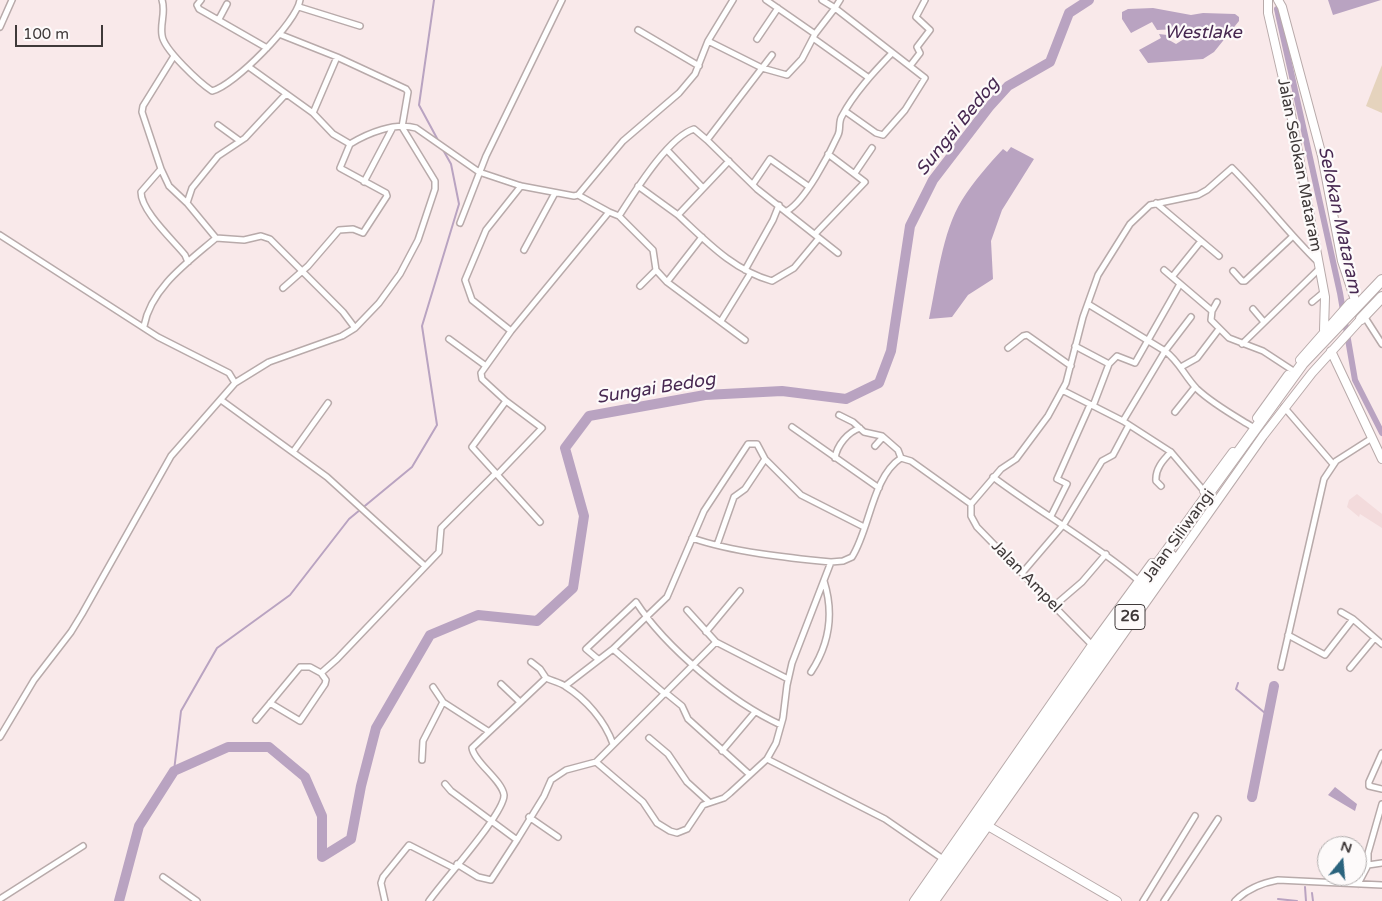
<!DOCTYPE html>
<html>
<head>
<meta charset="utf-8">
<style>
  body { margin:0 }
  #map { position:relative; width:1382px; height:901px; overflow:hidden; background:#f9e9ea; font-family:"Varela Round",sans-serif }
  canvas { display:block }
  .north { position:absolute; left:1317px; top:836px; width:50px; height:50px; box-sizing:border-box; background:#fdfafa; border:1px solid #b1adad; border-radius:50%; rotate:17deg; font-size:14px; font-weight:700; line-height:20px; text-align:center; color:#3f3939 }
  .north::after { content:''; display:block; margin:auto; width:18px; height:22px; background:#2a637d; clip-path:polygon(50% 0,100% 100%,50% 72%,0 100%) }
  .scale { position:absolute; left:15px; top:25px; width:88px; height:22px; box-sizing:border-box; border:2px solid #3f3939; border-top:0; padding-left:6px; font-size:15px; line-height:18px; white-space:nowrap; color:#3f3939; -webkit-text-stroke:4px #fdfafa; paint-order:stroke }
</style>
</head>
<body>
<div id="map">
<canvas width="1382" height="901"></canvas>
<div class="north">N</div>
<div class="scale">100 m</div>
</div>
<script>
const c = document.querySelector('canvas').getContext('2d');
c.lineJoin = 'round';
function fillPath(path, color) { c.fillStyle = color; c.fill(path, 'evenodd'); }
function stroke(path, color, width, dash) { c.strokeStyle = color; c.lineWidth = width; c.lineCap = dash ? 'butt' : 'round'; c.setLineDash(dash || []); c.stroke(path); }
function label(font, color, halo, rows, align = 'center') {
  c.font = font + ' "Varela Round",sans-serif'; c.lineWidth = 4.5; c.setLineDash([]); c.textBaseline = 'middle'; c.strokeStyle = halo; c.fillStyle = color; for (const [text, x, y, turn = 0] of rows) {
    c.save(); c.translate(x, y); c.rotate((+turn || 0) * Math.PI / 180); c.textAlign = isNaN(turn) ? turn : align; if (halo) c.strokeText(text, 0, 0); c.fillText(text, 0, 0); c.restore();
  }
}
fillPath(new Path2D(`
  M1357,494l25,20v14l-22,-14 -1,3 -12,-10 2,-7z`), '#f3dbdc');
fillPath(new Path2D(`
  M1382,65v48l-16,-7z`), '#e5d3bd');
fillPath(new Path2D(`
  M1328,0h53l-48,15z
  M1153,8l38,7 12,-2 32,1 4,3v4l-25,31 -11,7 -55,4 -9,-13 22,-12 -2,-4 8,1 2,5 7,4 8,-5 -1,-6 -5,-4 -21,1 -5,-8 -21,11 -9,-14v-7l6,-3z
  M1011,147l23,12 -32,51 -11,31 2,38 -25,16 -16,22 -23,2c8,-37 13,-87 33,-119 12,-19 26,-35 41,-51l4,3z
  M1335,787l22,17 -2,7 -27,-16z`), '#b9a3c1');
stroke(new Path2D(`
  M434,0l-15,105 20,37
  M1238,683l-2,6 29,24
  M174,771l7,-60 36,-63 73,-53 59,-76 63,-52 25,-42 -15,-99 37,-122 -8,-40 -9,-16
  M1305,887l1,14
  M1312,893l1,8
  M1278,899l19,2`), '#b9a3c1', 2);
stroke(new Path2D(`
  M1277,9l63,284 15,87 27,53`), '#b9a3c1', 6);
stroke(new Path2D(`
  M1252,797l22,-111
  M119,901l20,-75 35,-55 54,-24h41l36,30 17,39v41l29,-18 10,-53 15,-58 54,-93 48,-20 59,6 36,-33 11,-72 -19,-68 24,-32 116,-21 77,-4 64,8 33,-16 12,-32 19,-125 23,-46 56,-73 19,-21 42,-24 19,-49 20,-13`), '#b9a3c1', 10);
const street = new Path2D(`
  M162,0c4,12 -2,23 0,35 1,14 38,48 50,56 22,-5 85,-69 88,-91
  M201,0l-4,5 2,4 68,39
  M766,0l49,34
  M840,0l-5,8 90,70 -20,32 -22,25 -7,-2 -31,-22
  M299,7l61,19
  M219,19l8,-15
  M0,27l12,-27
  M638,30l61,36
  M813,38l56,40
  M757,39l21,-31
  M708,41l54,27 25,7 15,-16 13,-25 20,-26 -13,-8
  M174,56l-31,50 -1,6 19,57 8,17 18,17
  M910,66l10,-13 -3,-6 13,-17 -14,-13 9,-17
  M249,67l64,46 20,21 17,10
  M313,113l24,-56
  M218,125l22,16
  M707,140l50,49 81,64
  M667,150l36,38
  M161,169l-20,23c0,19 32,48 44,63l3,7
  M855,173l17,-25
  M364,182l28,-53
  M753,184l17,-25 38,27
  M638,186l40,29 51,-54
  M1156,203l63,53
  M787,211c18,-10 42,-56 51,-76 3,-6 0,-13 4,-19 12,-23 32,-44 50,-63
  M609,212l10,4 34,34 3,20 11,12 78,58
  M678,215c29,27 55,55 94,66l22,-13 25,-30
  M619,216c15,-23 49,-79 75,-87l13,11 65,-85
  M460,223l26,-67 76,-156
  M815,234l50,-52 -37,-28
  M0,235l158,102 71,36 6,10 -64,73 -89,158 -11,18 -37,48 -34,57
  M216,238l-29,-35 5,-15 26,-32 27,-18 41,-44
  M524,250l31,-57
  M745,270l28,-50 6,-15
  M1164,270l48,41 -1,9 18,18 34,13 29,19
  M1233,271l9,10h3l47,-44
  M1172,277l29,-36
  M667,282l35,-45
  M640,286l16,-16
  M283,288l25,-22 31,-36 14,-1 10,4 24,-37 -1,-3 -46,-25 10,-24c18,-11 45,-22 66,-16l63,44 42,14 53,10 4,-1 45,-54 56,-48 16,-19 13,-33 25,-41
  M1312,302l12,-10
  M1088,304l77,47c14,10 20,26 32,38 16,15 36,26 54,37
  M1253,309l11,13
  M1212,311l5,-9
  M1364,316l18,28
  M721,321l29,-47
  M144,326c7,-38 44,-64 72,-88l28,2 17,-4 9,3 73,73 12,16
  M511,331l-39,-31 -7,-20 21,-50 35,-44
  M449,339l37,27
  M1242,344l77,-75
  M1075,346l34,18 8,-8 18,7 45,-79
  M1008,348l15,-12 4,-1 44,31
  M1181,367l16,-9 22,-29
  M235,383l34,-21 73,-26 13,-8 24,-25 21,-29 18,-34 17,-51v-8l-33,-54 6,-35 -2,-3 -69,-32 -58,-23
  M1062,390l61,31 48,31 33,39
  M221,400l106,77 98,89
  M1093,406l16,-42
  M1284,407l49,57
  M1175,412l20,-25
  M839,415l14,7 11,10 18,4 16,14 3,8
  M1123,421l42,-70 26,-34
  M792,427l87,61
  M875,446l8,-9
  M293,452l35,-49
  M835,458c2,-13 13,-26 25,-30
  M901,458l10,3 60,43
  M497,475l45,-47 -36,-27
  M993,477c48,36 100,65 146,104
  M1161,486l-5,-5c-1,-12 7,-21 15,-29
  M971,504l30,-35 15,-10 32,-43 18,-33 17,-66 15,-42 32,-51 20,-19 48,-10 9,-5 25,-22c30,30 55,64 86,94
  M971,504v12l6,11 115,118
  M1051,516l16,-32 -10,-5 33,-74
  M540,522l-68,-75 34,-46 -24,-22 -1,-6 30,-42 98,-119 -31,-17
  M692,538c40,14 97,20 139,24
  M717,545l17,-48 11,-8 20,-30
  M1023,572l41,-48 38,-63 11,-6 16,-30
  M1054,606l28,-24 24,-28
  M687,610l29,32
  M1341,612l12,7
  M706,632l34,-41
  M1288,635l37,20 28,-36 29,25
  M613,649l52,45
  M599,660l-13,-11 50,-47c30,46 95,100 145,123
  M531,662l9,7 6,9
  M1281,667l43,-188 12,-18 36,-23
  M1350,668l24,-29
  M811,672c19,-29 23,-59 13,-91
  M501,684l19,18
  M565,686l48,-37 54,-52 37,-86 44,-67h9l8,15 36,36 63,32
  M433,687l10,15 45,29
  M666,693l16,13 6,13 61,55
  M270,703l30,18 25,-37 1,-4 -5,-7
  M256,720l44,-53h10l11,6 16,-14 102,-107 2,-24 55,-55
  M649,738l19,16 19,28 22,20
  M722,751l33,-39
  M1382,753l-13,29v4l13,3
  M767,759l118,60 58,40
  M422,760l1,-19 20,-39
  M596,762l47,40 14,21 13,8 7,2 10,-4 16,-24 21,-7 6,-5 37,-34 9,-16 7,-25 4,-33 5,-22 39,-101 12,-1 9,-4c18,-28 20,-80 49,-99
  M445,784l6,7 66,49 27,-44 7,-16 15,-10 30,-8 120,-120 72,37
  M1382,804l-14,49v12l14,-2
  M529,817l29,20
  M457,864l21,13 13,3 26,-40
  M163,877l34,24
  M1358,884l10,-19
  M0,899l83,-53
  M385,901l-4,-18 2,-6 26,-32 45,23
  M429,901c13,-19 76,-88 75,-106 -2,-15 -30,-33 -32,-47l74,-70c6,3 13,4 19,8 21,13 40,35 48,58
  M1143,901l52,-85
  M1164,901l54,-82
  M1235,901c12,-12 26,-18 43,-21l104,5`);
const secondary = new Path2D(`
  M1268,0v13l22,96 35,188 -1,33
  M1278,0l4,7 40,149 20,105 13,39
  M1331,351l51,108
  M1300,360l50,-57
  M1257,418l31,-43
  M1204,491l29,-39
  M988,826l129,75
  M914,901l178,-256 60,-82
  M935,901l328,-465 49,-63 49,-54`);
const highway = new Path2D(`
  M1361,319l21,-22
  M920,901l223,-317 160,-221 79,-83
  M929,901l243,-345`);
stroke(street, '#b8aaaa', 8);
stroke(secondary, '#b8aaaa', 10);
stroke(highway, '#b8aaaa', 12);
stroke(street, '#fff', 5);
stroke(secondary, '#fff', 8);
stroke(highway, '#fff', 10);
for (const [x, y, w] of [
  [1130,617,30]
]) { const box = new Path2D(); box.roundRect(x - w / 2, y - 12.5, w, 25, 4); c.fillStyle = '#fdfafa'; c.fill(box); stroke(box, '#3f3939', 1); }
label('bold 15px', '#3f3939', null, [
  ["26",1130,617]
]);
label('16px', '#3f3939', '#fdfafa', [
  ["Jalan Selokan Mataram",1299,165,79],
  ["Jalan Siliwangi",1179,536,-54],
  ["Jalan Ampel",1026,577,46]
]);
label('italic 18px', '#472851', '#fdfafa', [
  ["Westlake",1203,33],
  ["Sungai Bedog",958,127,-51],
  ["Selokan Mataram",1339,220,78],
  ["Sungai Bedog",656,389,-9]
]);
</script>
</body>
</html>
